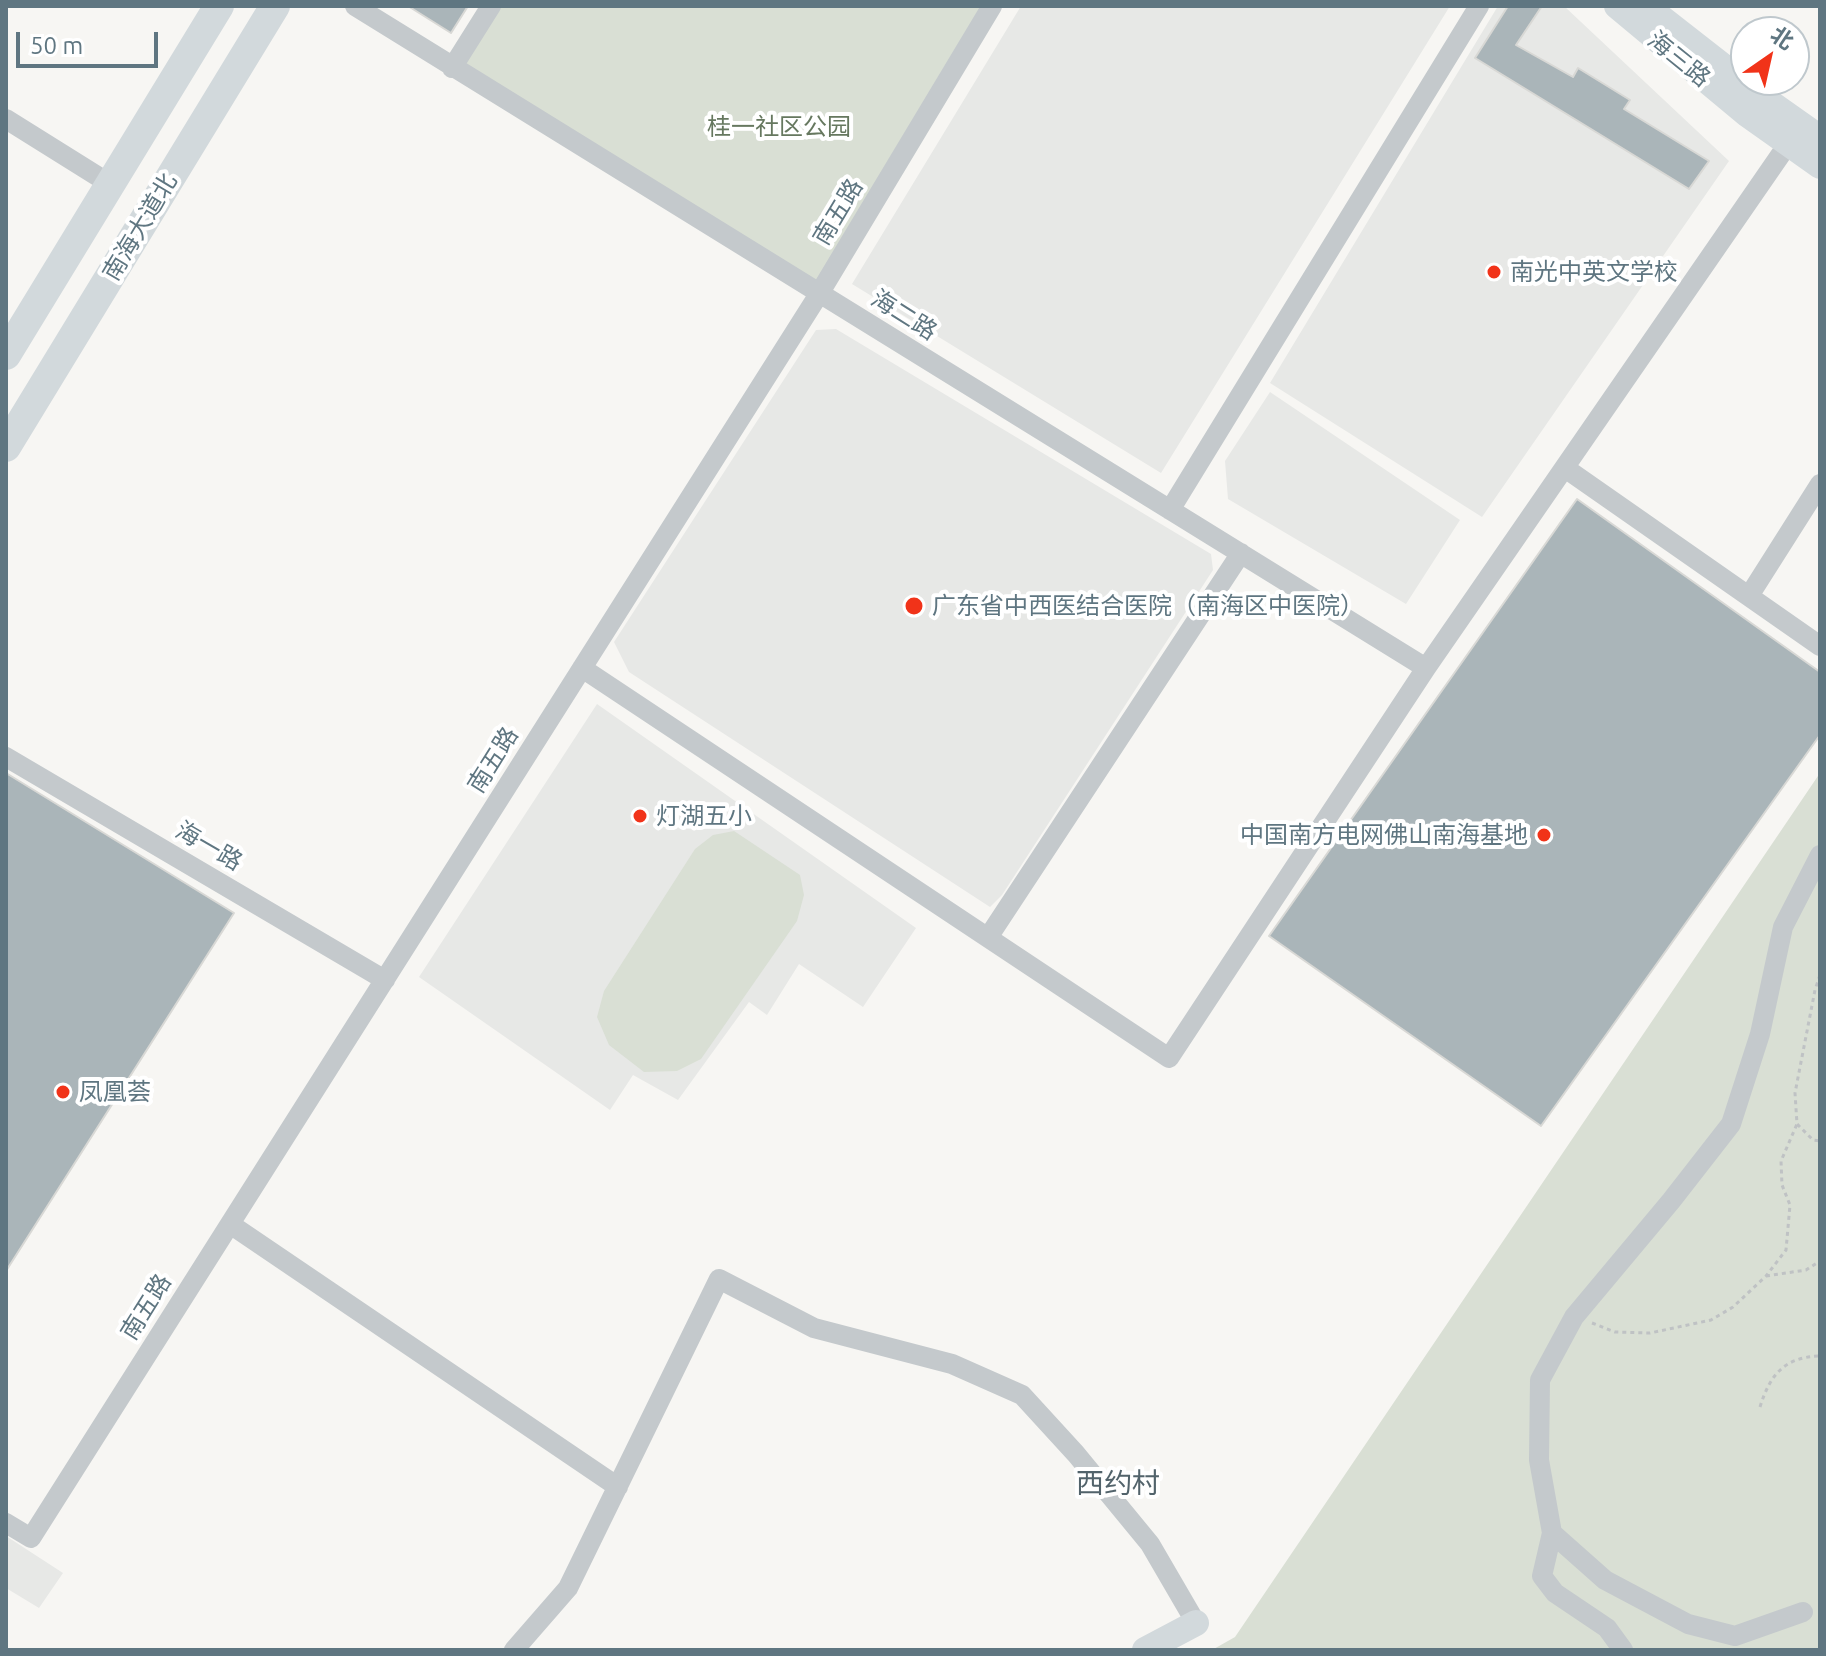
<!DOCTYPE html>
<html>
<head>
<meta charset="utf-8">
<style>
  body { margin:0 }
  #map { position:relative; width:1826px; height:1656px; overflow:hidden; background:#f7f6f3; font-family:Ubuntu,"Noto Sans SC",sans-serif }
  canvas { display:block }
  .frame { position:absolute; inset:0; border:8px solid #5f7681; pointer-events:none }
  .north { position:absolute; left:1730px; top:16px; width:80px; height:80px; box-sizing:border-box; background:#fff; border:2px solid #bfc8cd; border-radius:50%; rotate:34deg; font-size:22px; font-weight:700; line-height:32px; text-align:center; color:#5f7681 }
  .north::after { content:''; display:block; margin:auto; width:28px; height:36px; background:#f13319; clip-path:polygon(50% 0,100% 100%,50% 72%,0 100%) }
  .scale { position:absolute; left:16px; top:32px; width:142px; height:36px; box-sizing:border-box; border:4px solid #5f7681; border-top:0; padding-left:10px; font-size:24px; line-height:28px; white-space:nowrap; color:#5f7681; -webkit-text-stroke:6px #fff; paint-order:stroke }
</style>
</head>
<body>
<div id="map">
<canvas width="1826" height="1656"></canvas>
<div class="frame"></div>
<div class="north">北</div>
<div class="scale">50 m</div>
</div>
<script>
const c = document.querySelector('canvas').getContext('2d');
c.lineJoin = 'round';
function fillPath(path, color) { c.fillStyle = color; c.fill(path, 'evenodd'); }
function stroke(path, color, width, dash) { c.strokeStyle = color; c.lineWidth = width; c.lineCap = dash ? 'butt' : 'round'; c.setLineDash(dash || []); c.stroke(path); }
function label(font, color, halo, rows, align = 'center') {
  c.font = font + ' Ubuntu,"Noto Sans SC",sans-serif'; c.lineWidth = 8; c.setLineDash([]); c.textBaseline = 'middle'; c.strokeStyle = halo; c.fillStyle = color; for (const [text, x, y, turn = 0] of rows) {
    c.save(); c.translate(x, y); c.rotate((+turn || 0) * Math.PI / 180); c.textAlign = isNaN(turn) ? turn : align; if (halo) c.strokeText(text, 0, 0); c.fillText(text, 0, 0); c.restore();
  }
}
fillPath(new Path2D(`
  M1021,6h429l-289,467 -309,-189z
  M1498,6h66l165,155 -247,356 -212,-134z
  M836,329l375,225 2,16 -211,325 -12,12 -361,-235 -15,-30 202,-312z
  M1270,392l190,128 -54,84 -178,-105 -3,-38z
  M597,704l319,224 -53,79 -64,-43 -32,51 -18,-13 -71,98 -45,-25 -23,35 -191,-133z
  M6,1536l57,37 -24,35 -33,-20z`), '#e7e8e6');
fillPath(new Path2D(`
  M491,6h501l-173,288 -367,-226z
  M1820,773v877h-608l23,-13z
  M734,831l66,44 4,20 -7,26 -96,138 -24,12 -33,1 -35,-27 -12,-28 7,-26 91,-142 18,-14z`), '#d9dfd4');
const building = new Path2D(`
  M408,6h60l-17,27z
  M1508,6h34l-26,39 57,32 5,-9 52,32 -6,9 85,52 -20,28 -214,-131z
  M1577,499l243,173v63l-279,391 -272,-190z
  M6,773l228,140 -228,358z`);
fillPath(building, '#aab5b9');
stroke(building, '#d8d8d5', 2);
stroke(new Path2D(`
  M1820,975l-5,15 -20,103 2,31 16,16 7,1
  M1766,1276l40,-6 14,-9
  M1592,1323l23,9 35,1 61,-13 22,-13 33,-31 20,-26 4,-45 -8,-20 -1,-24 16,-37
  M1760,1407c10,-32 24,-50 60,-51`), '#bfc2c4', 3, [4, 4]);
stroke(new Path2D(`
  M355,6l1071,662
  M452,68l39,-62
  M6,119l104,65
  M1565,468l255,178
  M1170,510l309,-504
  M1749,596l71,-112
  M582,668l587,390 257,-390 362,-524
  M6,757l379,223
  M989,936l252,-383
  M230,1224l388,263
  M6,1523l25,15 788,-1244 173,-288
  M1552,1533l-10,43 13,17 52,35 16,22
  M1803,1612l-68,24 -47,-12 -83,-44 -53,-47 -13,-73 1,-80 34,-63 97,-116 60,-77 29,-90 23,-107 37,-72
  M514,1650l54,-62 151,-309 95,49 138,36 70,31 54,59 74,90 46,79`), '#c4c9cc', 20);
stroke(new Path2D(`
  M1617,6l131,109 72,51
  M1646,6l119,93 55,39
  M1145,1650l51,-27`), '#d2d9dc', 26);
stroke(new Path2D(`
  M6,355l213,-349
  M6,447l269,-441`), '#d2d9dc', 30);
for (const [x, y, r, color] of [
  [1494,272,8,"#f13319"],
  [914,606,10,"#f13319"],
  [640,816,8,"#f13319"],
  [1544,835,8,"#f13319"],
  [63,1092,8,"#f13319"]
]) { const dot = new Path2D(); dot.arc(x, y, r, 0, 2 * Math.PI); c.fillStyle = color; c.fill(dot); stroke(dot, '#fff', 3); }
label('24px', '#5f7681', '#fff', [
  ["海三路",1679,59,39],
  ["南五路",838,212,-59],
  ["南海大道北",140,227,-59],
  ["海二路",904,315,32],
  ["南五路",493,760,-58],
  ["海一路",209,846,30],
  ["南五路",146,1307,-58]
]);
label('24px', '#66785f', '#fff', [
  ["桂一社区公园",779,127]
]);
label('24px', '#5f7681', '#fff', [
  ["南光中英文学校",1510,272],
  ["广东省中西医结合医院（南海区中医院）",932,606],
  ["灯湖五小",656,816],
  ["中国南方电网佛山南海基地",1528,835,"right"],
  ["凤凰荟",79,1092]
], 'left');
label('28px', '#52636b', '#fff', [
  ["西约村",1118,1484]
]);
</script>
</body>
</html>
